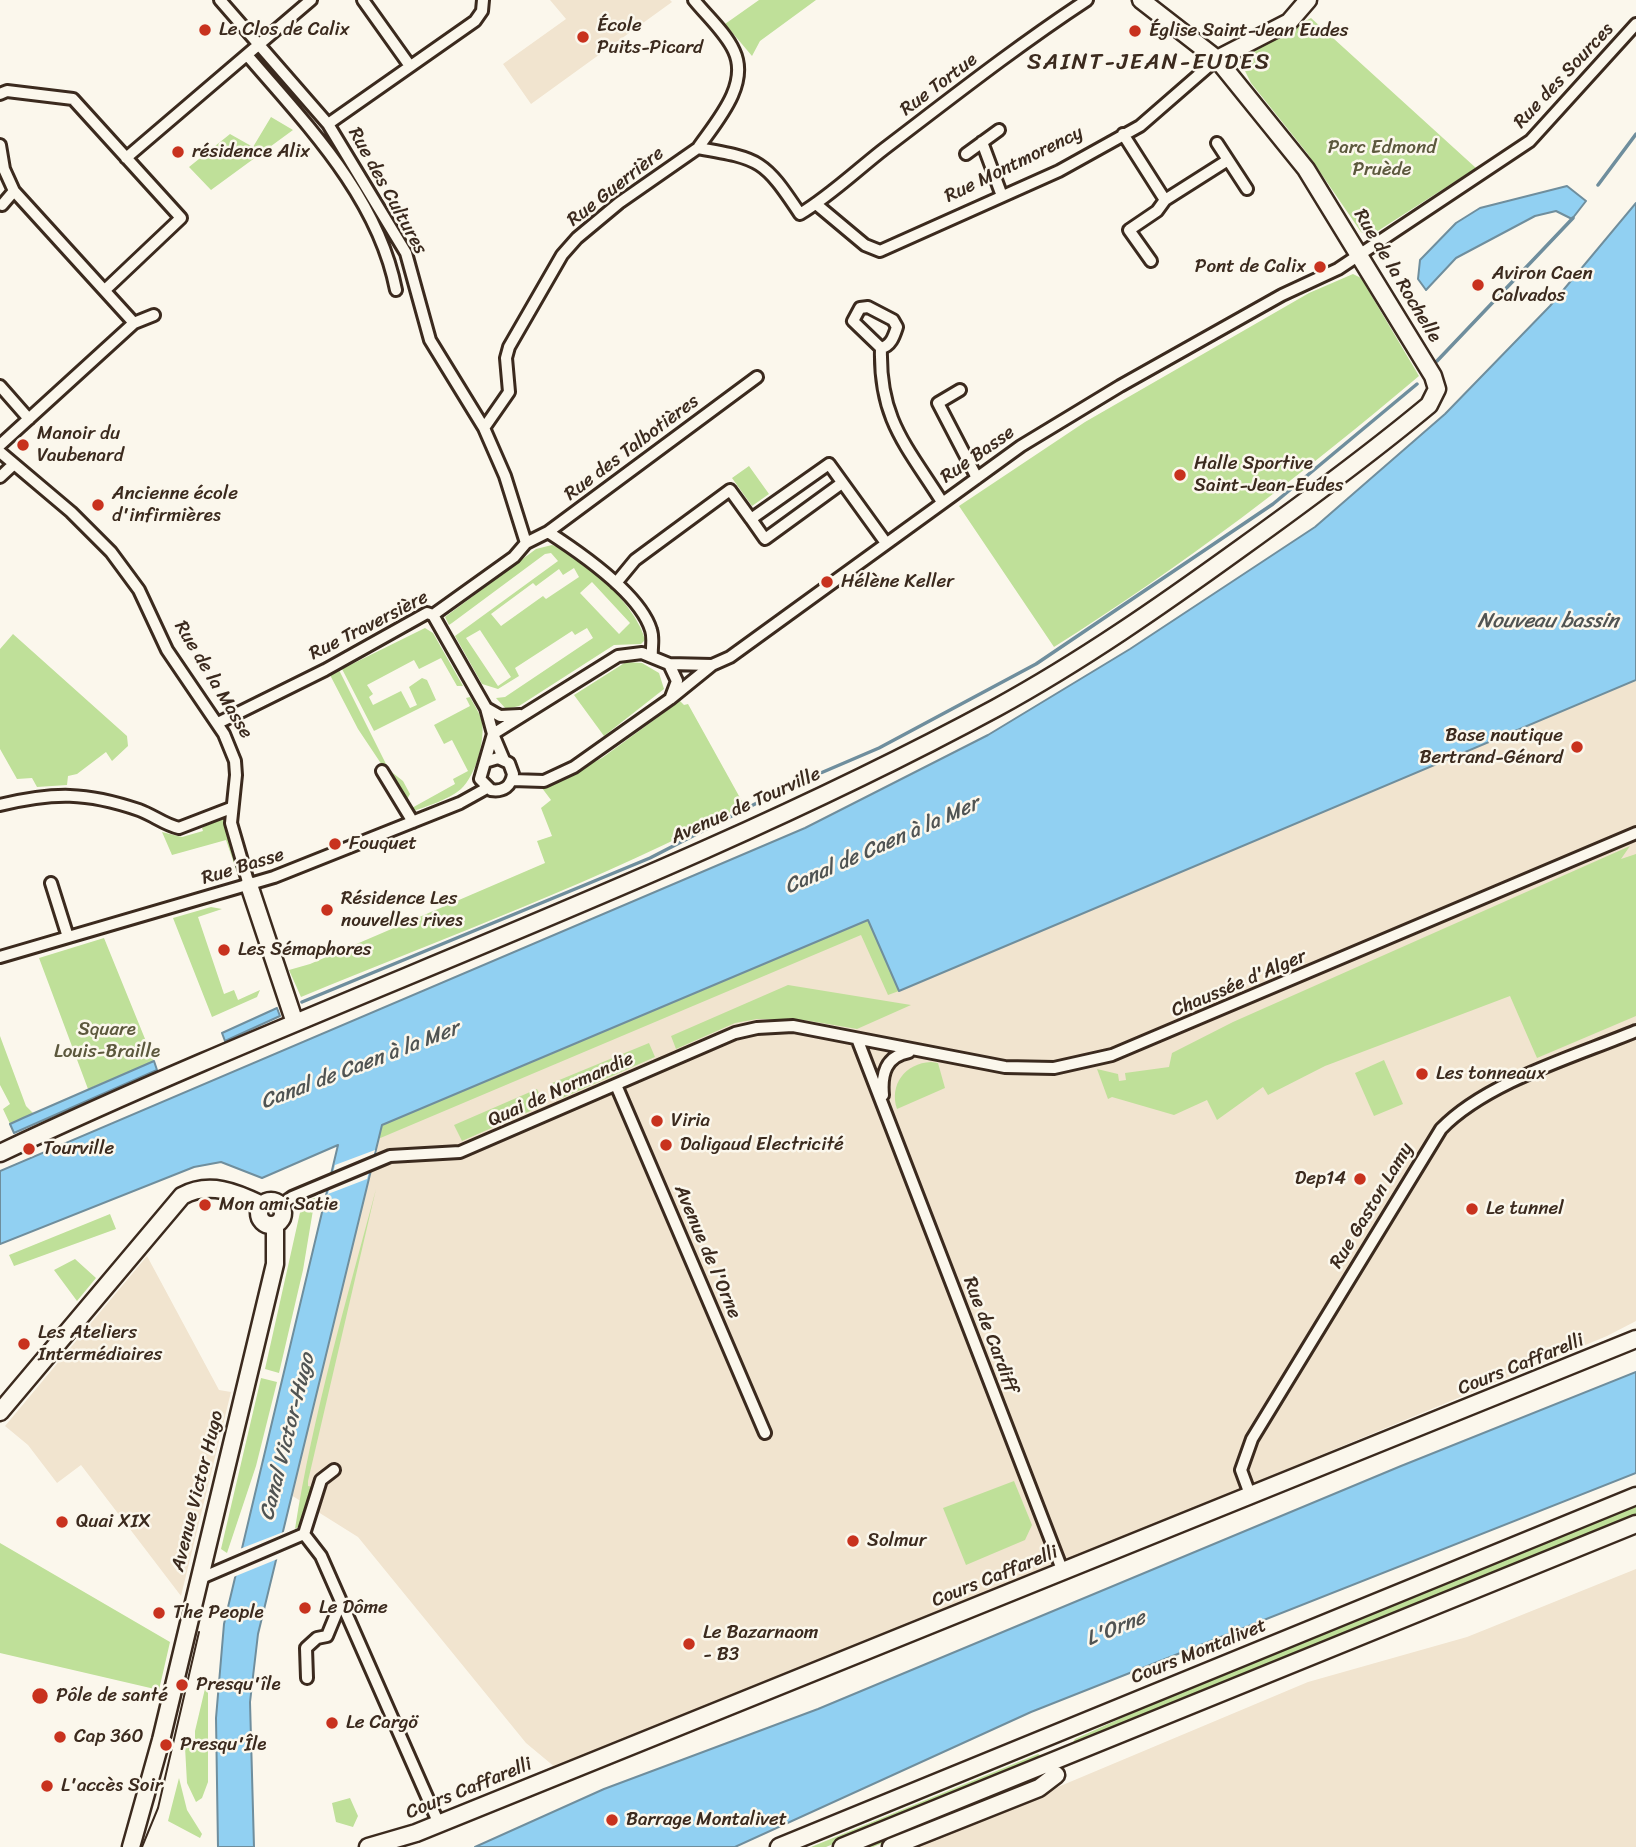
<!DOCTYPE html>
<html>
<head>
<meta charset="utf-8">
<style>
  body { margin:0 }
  canvas { display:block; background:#fbf7ec }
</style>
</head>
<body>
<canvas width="1636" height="1847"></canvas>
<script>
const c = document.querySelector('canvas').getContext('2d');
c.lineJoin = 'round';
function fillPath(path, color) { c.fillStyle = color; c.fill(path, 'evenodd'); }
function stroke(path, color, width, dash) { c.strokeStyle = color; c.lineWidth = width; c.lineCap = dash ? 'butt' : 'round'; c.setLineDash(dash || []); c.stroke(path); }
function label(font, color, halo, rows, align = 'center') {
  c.font = font + ' Sriracha,sans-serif'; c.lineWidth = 5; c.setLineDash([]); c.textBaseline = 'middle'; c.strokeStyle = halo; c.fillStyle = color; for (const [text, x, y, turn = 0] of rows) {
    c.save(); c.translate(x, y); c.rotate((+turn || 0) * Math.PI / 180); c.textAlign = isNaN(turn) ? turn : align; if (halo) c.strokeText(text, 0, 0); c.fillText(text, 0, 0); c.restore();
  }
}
fillPath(new Path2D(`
  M550,0h120l2,2 -141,102 -28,-40 63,-45z
  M1636,424v897l-29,15 -399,166 -652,266 -30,-25 -168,-206 -67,-42 91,-370 486,-205z
  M147,1256l72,134 12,2 -50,204 -100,-131 -24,18 -29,-38 -23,-19z
  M1636,1569v278h-721l393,-165 159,-45z`), '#f1e4cf');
fillPath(new Path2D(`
  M759,0h57l-56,41 -8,15 -27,-32z
  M1311,18l165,150 -106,68 -9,-4 -54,-79 -56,-70 -8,-16 5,-15z
  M271,117l22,13 -82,60 -22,-23 41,-33 23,13z
  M1353,274l8,4 58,98c-116,98 -236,190 -365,271l-95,-141 126,-84 224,-129z
  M749,466l20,28 -17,12 -20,-28z
  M552,545c30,8 87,64 93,95l-4,4 -27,1 -95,61 -13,3 -10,-11 9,-1 88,-59 -6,-10 -12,7 -3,-4 -57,37 4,8 -21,13 -16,-5 -27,-48 103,-75 -7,-8 -6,1 -93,69 -3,2 -4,-8 91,-68zM574,568l5,9 -33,22 -3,-3 -42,30 -10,-12 42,-31 3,3 23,-17 4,6zM592,582l38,41 -11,11 -39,-41zM480,630l31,47 -13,9 -32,-48z
  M425,628l8,5 30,53h-6l-16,-28 -22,11 -5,-9 -47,25 6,9 -4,3 4,8 28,-14 9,17 7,-3 -8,-18 13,-9 5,2 9,20 -62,31 -32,-62z
  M13,634l114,102 1,10 -16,15 -6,-9 -29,22 -9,2 -1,9 -30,2 -5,-9 -15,1 -17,-30v-100z
  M626,662l16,1 17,10 5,16 -60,47 -30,-41z
  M339,670l50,100 14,11 7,13 -4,7 -48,-72 -28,-54z
  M470,697c4,8 10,16 12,25 3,19 -6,53 -21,67 -13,11 -34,17 -50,23l-1,-3 45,-25 -2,-5 15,-8 -16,-31 -8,4 -10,-19 36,-19 -4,-8z
  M680,701l4,4 4,-1 56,101c-142,75 -295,131 -443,192l-12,-27 21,-6 235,-101 -8,-22 15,-5 -11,-28 10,-8 -9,-12 60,-30z
  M224,816l18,60 -3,2 -13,-38 -54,15 -10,-23 20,5 21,-6 -1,-3z
  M1630,846l-9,13 15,-5v162l-99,42 -27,-62 -185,70 -57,29 -5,-8 -46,33 -10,-20 -33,15 -62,-18 -4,2 -11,-30 21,5 1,7 7,-1 -1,-7 44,-6 3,-14 61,-31z
  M211,907l11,2 -24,8 26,77 10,-4 4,10 22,-10 -3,7 -45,20 -39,-99z
  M868,920l31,71 -11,4 -27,-60 -483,204 4,-14z
  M104,938l50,123 -66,28 -49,-131z
  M788,985l123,20 -54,24 -53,-9 -47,-1 -22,4 -59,26 -5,-13z
  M0,1036l26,70 7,7 -23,11 -7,-15 7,-5 -10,-19z
  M649,1043l6,14 -95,42 -8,-16z
  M1384,1060l19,44 -29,12 -19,-43z
  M931,1062l7,1 7,25 -48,21c-8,-24 8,-46 34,-47z
  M537,1089l7,16 -82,36 -8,-16z
  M376,1189l-68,292v5l5,1 -12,38 -6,4c18,-115 51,-227 81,-340z
  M315,1198l-12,72 -24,103 -14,-4 36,-161 7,-8z
  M110,1214l6,15 -102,37 -5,-11z
  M75,1259l21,19 -19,23 -23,-31z
  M261,1378l16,4 -21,84 -29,87 -6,-4z
  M1014,1481l18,44 -7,15 -59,25 -23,-57z
  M1636,1502v13l-564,229 3,-5 146,-66z
  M0,1543l170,99 -11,48 -159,-37z
  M208,1676v106l-6,16 -6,4 -9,-19 -2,-36h10v-16z
  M1038,1754l6,3 -218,90h-15z
  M1046,1770l3,5 -176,72h-15z
  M179,1778l8,32 15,24 -2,4 -32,-17z
  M350,1798l8,18 -5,11 -17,-5 -4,-19z`), '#bfe099');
const water = new Path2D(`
  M1567,186l19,15 -14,18 -16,-8 -21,5 -79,42 -30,32 -8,-11 2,-19 36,-37 24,-15z
  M1636,203v477l-737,311 -31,-71 -486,205 -124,509 -8,68 4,145h-36l-2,-129 8,-94 114,-479 -76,33 -41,-16 -27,5 -194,77v-73l805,-343 183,-93 142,-86 185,-122 130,-113 105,-108z
  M277,1008l3,8 -55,25 -3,-8z
  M154,1061l3,9 -143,63 -4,-9 13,-6z
  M1636,1372v101l-605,239 -296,135h-260l129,-58 214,-80 583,-243z`);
fillPath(water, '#91d0f2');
stroke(water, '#6f8e9d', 2);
fillPath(new Path2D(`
  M375,1150l-8,29 -39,15 7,-29z
  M286,1531l-6,27 -49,20 6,-28z`), '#fbf7ec');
stroke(new Path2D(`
  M1598,185l38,-51
  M1437,361l136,-143
  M302,1002l348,-144 138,-71 91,-39 157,-84 237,-160 144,-120`), '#6f8e9d', 3.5);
const street = new Path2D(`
  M220,0l108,124 78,129 24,87 54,88 21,48 21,67
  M363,0l47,66
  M694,0c13,16 32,33 40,51 16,34 -18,71 -36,97
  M247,55c60,70 131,142 149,235
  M0,94l7,-3 66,8 108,119 -76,72
  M328,124l147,-103 7,-10 1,-11
  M1123,134l42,66
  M982,142l20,54
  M1217,143l30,46
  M0,145l4,24 10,22 120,132
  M966,154l33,-24
  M126,158l185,-158
  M816,204l49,41 15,6 179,-80 81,-45 77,-67
  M2,205l12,-14
  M1151,261l-22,-31 28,-19 8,-11 63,-40
  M881,348c10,-2 13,-12 16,-21l-4,-7 -25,-13 -8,1 -7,13 28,27c-2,71 25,97 61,154
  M0,386l29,33
  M960,390l-22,13 39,75
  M484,428l25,-36 -3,-34 3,-11 53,-92 15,-17 42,-35 79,-55c63,11 66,12 102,66 30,-18 57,-44 84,-65 67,-51 133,-103 203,-149
  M0,445l134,-122 20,-8
  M0,452l71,60 40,40 28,38 28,60 57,84 11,27 1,14 -5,48 18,62
  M0,477l14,-13
  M751,519l14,20 77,-56
  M548,532c31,20 92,62 103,98 3,9 0,18 1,27
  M616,583l19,-23 95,-70 21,29 78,-55 57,79
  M433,615l53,93 7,26 11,26
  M669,664l8,17 -6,16
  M486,708l14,8 20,-1
  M218,723l107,-53 102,-57 6,2 81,-58 12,-14 22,-11 209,-155
  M493,734l125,-78 24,-3 27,11 43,1
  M485,762l13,-4 11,5 4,11c-2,12 -9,18 -22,16l-11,-11 13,-45
  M382,771l31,51
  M512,780l32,1 30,-14 96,-68 42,-34 18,-8 291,-211 99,-60 162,-91 56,-26 192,-128 106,-117
  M0,805c54,-13 86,-13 139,5 14,5 26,15 40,18l52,-20
  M51,883l17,54
  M0,957l274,-80 186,-74 27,-15
  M858,1041l205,531
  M616,1085l149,348
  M883,1095c-2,-21 3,-39 26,-43
  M281,1205l11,-8 98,-41 70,-4 275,-119 22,-5 36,-2 212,41 49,1 58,-13 524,-222
  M1251,1497l-10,-27 11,-31 189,-310c45,-47 135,-73 195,-98
  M304,1534l17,22 118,268
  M199,1579l105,-45 17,-54 13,-10
  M307,1678l-1,-30 11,-10 10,-2 14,-34`);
const secondary = new Path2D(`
  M1217,59l72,-37 19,-22
  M249,885l46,138
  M0,1153c328,-155 678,-273 996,-445 86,-47 166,-103 245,-160 64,-46 128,-93 188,-143l8,-16 -4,-13 -127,-207 -89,-110 -76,-59
  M259 1213a12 12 0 1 1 24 0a12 12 0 1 1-24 0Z
  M0,1412l182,-216c27,-15 54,-4 80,9
  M131,1847l30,-107 114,-476v-39
  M368,1847l48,-14 1220,-494
  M779,1847l857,-351
  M842,1847l794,-323
  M891,1847l148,-59 17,-13`);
stroke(street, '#3b2a1e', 16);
stroke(secondary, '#3b2a1e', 21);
stroke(street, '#fbf7ec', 10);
stroke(secondary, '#fbf7ec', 16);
stroke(new Path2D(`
  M142,1847l16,-39 41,-176`), '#3b2a1e', 2);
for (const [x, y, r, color] of [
  [205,30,7,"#c8321e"],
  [1135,31,7,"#c8321e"],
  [583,37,7,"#c8321e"],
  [178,152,7,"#c8321e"],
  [1320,267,7,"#c8321e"],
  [1478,285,7,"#c8321e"],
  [23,445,7,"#c8321e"],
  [1180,475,7,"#c8321e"],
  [98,505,7,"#c8321e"],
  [827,582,7,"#c8321e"],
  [1577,747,7,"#c8321e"],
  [335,844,7,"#c8321e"],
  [327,910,7,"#c8321e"],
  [224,950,7,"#c8321e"],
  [1422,1074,7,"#c8321e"],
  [657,1121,7,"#c8321e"],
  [666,1145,7,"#c8321e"],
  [29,1149,7,"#c8321e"],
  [1360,1179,7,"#c8321e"],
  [205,1205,7,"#c8321e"],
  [1472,1209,7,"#c8321e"],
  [24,1344,7,"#c8321e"],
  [62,1522,7,"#c8321e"],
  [853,1541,7,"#c8321e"],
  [305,1608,7,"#c8321e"],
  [159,1613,7,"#c8321e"],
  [689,1644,7,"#c8321e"],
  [182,1685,7,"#c8321e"],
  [40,1696,9,"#c8321e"],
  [332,1723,7,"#c8321e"],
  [60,1737,7,"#c8321e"],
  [166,1745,7,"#c8321e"],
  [47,1786,7,"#c8321e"],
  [612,1820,7,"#c8321e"]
]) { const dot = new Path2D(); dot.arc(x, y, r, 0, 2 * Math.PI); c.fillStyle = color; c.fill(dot); stroke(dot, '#fbf7ec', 2.5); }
label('19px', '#3b2a1e', '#fbf7ec', [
  ["École",597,26],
  ["Puits-Picard",597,48],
  ["Le Clos de Calix",219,30],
  ["Église Saint-Jean Eudes",1149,31],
  ["résidence Alix",192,152],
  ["Pont de Calix",1306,267,"right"],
  ["Aviron Caen",1492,274],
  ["Calvados",1492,296],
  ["Manoir du",37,434],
  ["Vaubenard",37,456],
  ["Halle Sportive",1194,464],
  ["Saint-Jean-Eudes",1194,486],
  ["Ancienne école",112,494],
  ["d'infirmières",112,516],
  ["Hélène Keller",841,582],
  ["Base nautique",1563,736,"right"],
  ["Bertrand-Génard",1563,758,"right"],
  ["Fouquet",349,844],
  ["Résidence Les",341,899],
  ["nouvelles rives",341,921],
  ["Les Sémaphores",238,950],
  ["Les tonneaux",1436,1074],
  ["Viria",671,1121],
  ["Daligaud Electricité",680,1145],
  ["Tourville",43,1149],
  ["Dep14",1346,1179,"right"],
  ["Mon ami Satie",219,1205],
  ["Le tunnel",1486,1209],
  ["Les Ateliers",38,1333],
  ["Intermédiaires",38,1355],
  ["Quai XIX",76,1522],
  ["Solmur",867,1541],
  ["Le Dôme",319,1608],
  ["The People",173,1613],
  ["Le Bazarnaom",703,1633],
  ["- B3",703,1655],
  ["Presqu'île",196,1685],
  ["Pôle de santé",56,1696],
  ["Le Cargö",346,1723],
  ["Cap 360",74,1737],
  ["Presqu'Île",180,1745],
  ["L'accès Soir",61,1786],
  ["Barrage Montalivet",626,1820]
], 'left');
label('19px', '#3b2a1e', '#fbf7ec', [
  ["Rue des Sources",1564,76,-47],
  ["Rue Tortue",939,85,-37],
  ["Rue Montmorency",1014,165,-26],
  ["Rue Guerrière",616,187,-38],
  ["Rue des Cultures",387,191,61],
  ["Rue de la Rochelle",1397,276,59],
  ["Rue des Talbotières",632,448,-37],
  ["Rue Basse",978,455,-35],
  ["Rue Traversière",369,626,-27],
  ["Rue de la Masse",213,680,59],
  ["Avenue de Tourville",746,806,-24],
  ["Rue Basse",243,867,-17],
  ["Chaussée d'Alger",1239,984,-23],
  ["Quai de Normandie",561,1090,-24],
  ["Rue Gaston Lamy",1372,1206,-59],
  ["Avenue de l'Orne",707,1252,67],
  ["Rue de Cardiff",990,1335,69],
  ["Cours Caffarelli",1521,1365,-22],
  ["Avenue Victor Hugo",198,1491,-76],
  ["Cours Caffarelli",995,1577,-22],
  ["Cours Montalivet",1199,1652,-22],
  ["Cours Caffarelli",469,1789,-22]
]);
label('19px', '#5c583d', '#fbf7ec', [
  ["Parc Edmond",1382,148],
  ["Pruède",1382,170],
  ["Square",107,1030],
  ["Louis-Braille",107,1052]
]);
label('italic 21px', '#505453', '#fbf7ec', [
  ["Nouveau bassin",1548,622],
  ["Canal de Caen à la Mer",882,846,-24],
  ["Canal de Caen à la Mer",360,1066,-21],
  ["Canal Victor-Hugo",288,1437,-76],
  ["L'Orne",1116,1629,-22]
]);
c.letterSpacing = '2px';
label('23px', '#3b2a1e', '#fbf7ec', [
  ["SAINT-JEAN-EUDES",1149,63]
]);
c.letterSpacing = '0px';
</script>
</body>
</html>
